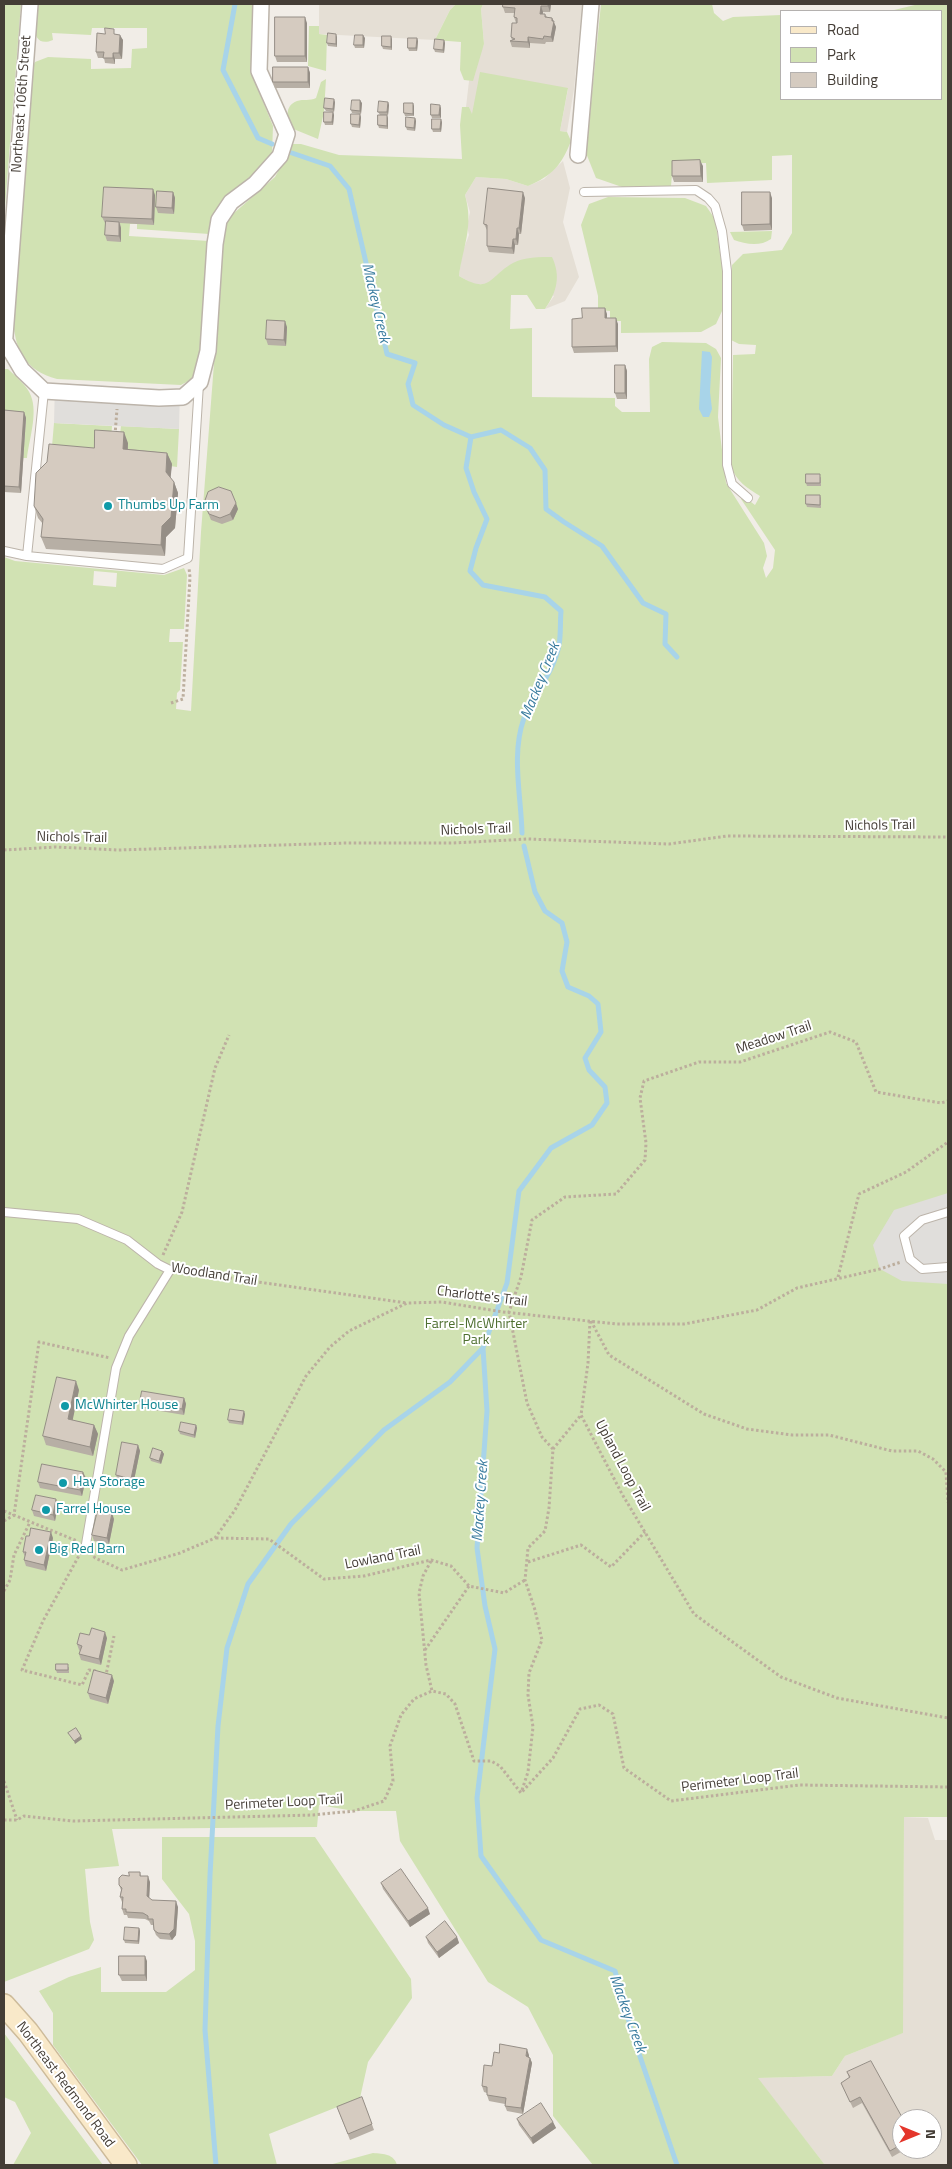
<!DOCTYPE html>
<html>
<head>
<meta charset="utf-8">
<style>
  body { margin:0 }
  #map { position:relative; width:952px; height:2169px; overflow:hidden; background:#f1ede7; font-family:"Titillium Web",sans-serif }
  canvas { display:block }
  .frame { position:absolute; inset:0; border:5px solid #443d36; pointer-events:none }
  .legend { position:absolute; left:780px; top:10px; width:162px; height:90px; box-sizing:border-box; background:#fff; border:1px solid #b4b1af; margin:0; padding:6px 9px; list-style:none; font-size:15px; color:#443d36 }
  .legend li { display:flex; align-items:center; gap:10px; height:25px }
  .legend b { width:25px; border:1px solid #b4b1af }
  .north { position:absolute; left:892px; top:2109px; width:50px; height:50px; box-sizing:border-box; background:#fff; border:1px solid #b4b1af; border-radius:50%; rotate:90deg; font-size:14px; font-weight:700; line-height:20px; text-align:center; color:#443d36 }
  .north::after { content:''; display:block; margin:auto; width:18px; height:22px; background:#e4362b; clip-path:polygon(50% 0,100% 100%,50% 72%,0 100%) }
</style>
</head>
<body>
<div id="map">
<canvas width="952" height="2169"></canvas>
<div class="frame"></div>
<ul class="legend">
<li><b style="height:6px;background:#f9e9c9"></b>Road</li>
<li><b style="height:14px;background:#d1e2b3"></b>Park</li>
<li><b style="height:14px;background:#d5cbc0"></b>Building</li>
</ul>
<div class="north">N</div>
</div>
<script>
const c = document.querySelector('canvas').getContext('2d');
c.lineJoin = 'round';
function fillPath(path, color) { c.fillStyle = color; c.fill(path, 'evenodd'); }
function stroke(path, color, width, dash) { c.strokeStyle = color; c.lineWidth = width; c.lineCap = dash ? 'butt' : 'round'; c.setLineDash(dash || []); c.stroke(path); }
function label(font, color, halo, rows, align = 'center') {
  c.font = font + ' "Titillium Web",sans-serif'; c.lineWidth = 4; c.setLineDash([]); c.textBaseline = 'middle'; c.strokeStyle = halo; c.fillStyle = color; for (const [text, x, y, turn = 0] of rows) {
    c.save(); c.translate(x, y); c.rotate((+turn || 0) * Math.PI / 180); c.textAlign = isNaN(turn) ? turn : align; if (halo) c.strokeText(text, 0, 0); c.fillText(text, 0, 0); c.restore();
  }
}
fillPath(new Path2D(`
  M319,4h137l-6,6 -15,30 -116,-6z
  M483,4h99l-8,85 -7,43 -7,-1 8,-42 -96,27 -3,-9h-3l3,-26 15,-37 -3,-35z
  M563,161l7,27 -7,34 16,55 -14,24 -20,8 9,-13 -52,-24 -14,12h-15l-14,-8 3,-23 7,-18 -2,-9 3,-14 -5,-17 11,-18 30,2 22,7 16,-7z
  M904,1817l24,1 7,22h13v325h-123l-68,-87 75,-2 13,-20 57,-23zM902,2119h30v30h-30z`), '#e5dfd5');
fillPath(new Path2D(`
  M4,4h17l-17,215z
  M35,4h220v78l18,44 -1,28 -10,14 -39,33 -8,12 -6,21 -72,-5v-5h-7l-1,12 80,5c-2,31 -1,108 -14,132 -3,6 -8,9 -14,12l-124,-6c-32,-9 -41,-27 -44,-58l18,-251 4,-8 13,-5 43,2v10l40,-1 1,-19 15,-1v-20h-55l-1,7 -39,-2 1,7c-24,10 -19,-23 -18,-36z
  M456,4h27l-2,5 3,35 -11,37 -9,-1 -4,-10 1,-28 -26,-2 15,-30z
  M601,4h111l2,9 9,8 10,-4 48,-2v84h160v-88h-51l29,-7h29v1813h-44l-1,216 -58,23 -13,20 -74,2 67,87h-232l-40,-49v-61l-25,-48 -40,-25 -88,-141 -4,-30h-42l-35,-6 -2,22 -205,2 7,37 -34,3 5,53 4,18 -5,9 -85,33v-1425l11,4 149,14 20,-7 3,7 -3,54h-14l-1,13h14l-3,48 -3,3 -1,16 15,2 10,-179 24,-311 50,-44 10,-18 5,-15h11l38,11 123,4 -2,-34 2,-18h7l3,7 8,-42 88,16 -8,43 7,1 4,9c-10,25 -18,34 -43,45l-22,-7 -30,-2 -11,18c9,31 -2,51 -6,81 32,19 29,1 54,-13 11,-6 27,-6 39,-6 9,19 5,35 -7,52h-9l-9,-14h-16l-1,34 22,-1v69l83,1v8l7,6h28l-1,-53 3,-12 10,-5 44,1 10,6 5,9 -3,59 8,66 38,60 3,13 -4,12 3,10 7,-10 2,-18 -34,-51 2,-3 12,9 5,-9c-13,-8 -24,-15 -29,-30l2,-111 22,-1 1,-9 -17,-1 -8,-4 1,-75 11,-11 39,-4 10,-17v-78l-20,1v24l-65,3 -1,-20 -33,1 -2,22 -49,1 -26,-9 -10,-25zM94,571l23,2 -1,14 -23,-2z
  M309,26h10v8l8,1 -1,36 -18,-5z
  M326,79l-2,33 -6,27 -27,-11c-4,-9 -7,-22 6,-27 6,-2 13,0 19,-3l5,-16z
  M608,197l77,1 21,8 9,13 7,47v45l-6,13 -15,8 -80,1v-12h-11v-10l-12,-1v-14l-17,-71 8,-21z
  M772,231l-1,8c-11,8 -26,5 -37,1l-4,-8z
  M5,369h3c8,8 19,16 23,27 7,18 -2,44 -4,62h-4l3,-40 -22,30z
  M54,423l58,3 -1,16 -13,17 -47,-1z
  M121,426l58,3 -2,38 -50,-7 -8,-17z
  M162,1837h153l96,142 1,19 -44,64 -8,36 -91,36 8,31h-135l-89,-120v-32l-14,-22 30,-14 32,-10v25h65l29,-22v-29l-6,-27 -27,-35z
  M4,2033l99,132h-90l18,-32 -16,-31 -11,-5z
  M373,2153c11,1 21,1 24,12h-68z`), '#d1e2b3');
fillPath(new Path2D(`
  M55,383l125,7 -1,39 -125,-6z
  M948,1193v91l-46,-3 -22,-12 -7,-24 21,-35z`), '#e0dedb');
fillPath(new Path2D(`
  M702,351l8,1 2,5 -2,35 2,17 -3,8h-6l-4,-8z`), '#a8d4e9');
stroke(new Path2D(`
  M235,4l-12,66 35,68 14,6
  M292,153l38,13 19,23 38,165 28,9 -7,21 5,21 31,20 27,12 -5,31 8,24 13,27 -11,29 -6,23 13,14 62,12 16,14c-1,11 0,24 -2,34 -5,27 -25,49 -35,73 -13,37 -3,76 -2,115
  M471,437l30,-7 29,18 15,22 1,39 18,13 38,24 41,57 23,11 -1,30 12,13
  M524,846l11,46 10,19 17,12 5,19 -5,29 6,16 21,9 9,8 3,28 -16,26 4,12 16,17 2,16 -15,22 -41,23 -32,43 -12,92 -24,65 4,63 -10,137 8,58 10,43 -18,149 4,58 60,84 74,31 18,65 44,129
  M216,2165l-11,-135 5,-155 8,-149 9,-78 21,-64 43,-60 93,-94 66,-48 33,-34`), '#a8d4e9', 5);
const lane = new Path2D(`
  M584,192l112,-2 12,8 7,8 7,25 5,40v194l5,19 16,14
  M4,551l23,5 136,13 25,-11 11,-174
  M27,556l17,-165
  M4,1212l74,7 49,21 31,24 12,6 -41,66 -13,32 -30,176
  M948,1212l-26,8 -18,16 6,23 12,10 26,-2`);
const street = new Path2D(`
  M578,155l13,-151
  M5,341l17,29 22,21 115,7 24,-1 17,-15 8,-31 7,-107 4,-24 12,-18 24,-18 25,-28 7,-22 -28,-63 2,-67
  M4,349l26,-345`);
const secondary = new Path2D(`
  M4,2005l24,27 98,133`);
stroke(lane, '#bcb4aa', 10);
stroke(street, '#bcb4aa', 18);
stroke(secondary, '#cdbb9a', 24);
stroke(new Path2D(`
  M115,435l2,-26
  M171,703l12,-4 7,-122 -1,-9
  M4,850l52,-3 62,3 228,-7h107l75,-4 141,5 58,-8 221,1
  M163,1255l19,-43 33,-144 14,-33
  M180,1271l227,32
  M838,1277l21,-83 47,-22 42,-30
  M590,1321l-2,42 -7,52 41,79 72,120 87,63 56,21 111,20
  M591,1321l18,34 95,59 43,15 45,6h37l63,16h26l15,8 13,13 2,31
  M553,1449l-11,-12 -15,-34 -18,-91 12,-35 11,-57 33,-23 51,-3 29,-34 1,-17 -6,-45 4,-17 55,-19h41l90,-30 26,10 20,50 65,11 7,-2
  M4,1511l73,30
  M4,1521l10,-6 25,-173 71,16
  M216,1538l53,1 55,40 40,-3 67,-16 20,6 18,20 35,7 21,-13
  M81,1552l-38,69 -21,49 60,15 7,-15 7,1
  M91,1552l4,6 27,12 58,-17 35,-15 20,-28 71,-134 24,-29 19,-16 58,-28 35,-1 61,10 114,12h67l73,-14 40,-22 83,-19 21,-7
  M431,1561l-8,15 -4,17 7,72 6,26
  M528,1562l53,-17 30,22 34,-35
  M4,1591l6,-11 4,-25 16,-33
  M425,1650l44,-64
  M104,1674l2,1 8,-39
  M4,1781l13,39
  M522,1790l6,-18 5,-45 -5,-32 1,-22 13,-33 -7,-30 -10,-30 3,-32 17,-17 4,-23 4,-59 28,-34
  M4,1820h13l7,-4 49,5 240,-6 41,-4 30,-10 9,-20 -3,-35 11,-31 13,-16 18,-8 14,3 9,10 19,57h17l9,5 21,27 32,-35 27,-49 19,-4 14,9 11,54 47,33 128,-16 149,2`), '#bcae9d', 3, [2.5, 2.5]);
stroke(lane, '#fff', 8);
stroke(street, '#fff', 15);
stroke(secondary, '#f9e9c9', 21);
fillPath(new Path2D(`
  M551,4l-1,8h-7l-1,2h3l2,3 5,1 4,9 -3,15h-7l-1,2 -15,-1v5l-18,-1 -2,-6 2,-1 -1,-3 5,-14 -2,-6 1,-4h-10l-2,-6z
  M307,23v39h-30l-2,-6z
  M116,34l7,6 -1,19h-7v5l-10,-1 -1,-5h-6l-2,-6z
  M337,37v10l-9,-1 -1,-3z
  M365,38l-1,10h-9l-1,-3z
  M417,38l1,3 -1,10h-8l-1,-3z
  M392,39v11l-9,-1 -1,-3z
  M444,40l1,3 -1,10 -9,-1 -1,-3z
  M308,67l2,6v15h-35l-2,-6z
  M335,102l-1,10 -8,-1 -2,-3z
  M388,102l1,3 -1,10h-8l-2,-3z
  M362,103l-1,11 -9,-1 -1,-3z
  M414,106v10h-9l-1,-3z
  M441,108v10h-9l-1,-3z
  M333,112l1,3 -1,10h-8l-1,-3z
  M361,117l-1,11 -8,-1 -1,-3z
  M388,118v11l-9,-1 -1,-3z
  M415,118l1,3 -1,10 -8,-1 -1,-3z
  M442,122l-1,10h-8l-1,-3z
  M703,166v16h-29l-2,-6z
  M173,192l2,6 -1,16 -16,-1 -2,-6z
  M155,195l-1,30 -34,-2 1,5v14l-14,-1 -2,-6 1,-12h-1l-3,-6z
  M525,198l-4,36h-2l-1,11h-3l-1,9 -25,-2 -2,-6v-16l-3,-6z
  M772,198v32l-28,1 -2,-6z
  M607,314v4l11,6v28l-44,1 -2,-6 10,-29z
  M287,327l-1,19 -18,-1 -2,-6z
  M625,365l2,6v28h-10l-2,-6z
  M4,410l20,2 2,6 -5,75 -17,-1z
  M128,443v6l39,4 5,11 -2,14 4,4 4,11 -3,35 -9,9 -1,19 -119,-7 -5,-12 2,-13 -5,-6 -4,-12 60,-58z
  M821,477v9h-14l-1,-3z
  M820,495l1,3v10l-14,-1 -1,-3z
  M204,503l34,6 -5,11 -11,4 -11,-4z
  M79,1390l-7,30 22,5 4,9 -5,22 -47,-11 -3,-9z
  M184,1398l2,6 -2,11 -42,-7 -2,-6z
  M245,1414l-2,11 -14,-2 -1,-3z
  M196,1425l1,3 -2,10 -15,-4 -1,-3z
  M138,1445l2,6 -7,34 -15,-4 -2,-6z
  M162,1451l2,3 -3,10 -10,-3 -1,-3z
  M86,1478l-4,18 -42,-8 -2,-6z
  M58,1505l-3,16 -21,-5 -2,-6z
  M114,1519l-5,25 -15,-3 -2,-6z
  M53,1538l-7,33 -20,-5 -2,-6 1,-3 -2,-5z
  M89,1635l18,3 -6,27 -20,-5 -2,-6 1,-3 -1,-1 -2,-6z
  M69,1667v6h-12l-1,-3z
  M114,1681l-6,23 -18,-5 -2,-6z
  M140,1872l1,4 9,6 -1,16 3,2 26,7 -2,28 -4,5 -12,-1 -4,-4 -2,-5 -1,-5h-2l-2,-4 -4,-2 -17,-1 -1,-3h-3l-2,-6v-7l-2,-5 1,-7 -2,-5 10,-9z
  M381,1883l49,31 -20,13 -27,-38z
  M139,1928l1,3 -1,13 -14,-1 -1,-3z
  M426,1937h31l2,6 -20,15 -11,-15z
  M147,1961v20h-25l-3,-6z
  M529,2055v2l1,1 2,5 -9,51 -16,-3 -2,-5v-2l-16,-3 -2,-6v-2l-3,-1 -2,-6 10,-20z
  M847,2072l55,47v30h4l-14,8 -30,-54 -9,5 -12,-25 8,-5z
  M362,2097l12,33 -24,10 -13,-33z
  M517,2119l36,3 3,6 -23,16 -14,-19z`), '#b7afa5');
fillPath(new Path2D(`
  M548,4h3l-1,8 -2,-6z
  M541,6l2,6 -1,8 -2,-6z
  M305,17l2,6v39l-2,-6z
  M552,18l4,9 -3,15 -2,-5z
  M336,34l1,3v10l-1,-3z
  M120,35l3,5 -1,19 -3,-6z
  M363,35l2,3 -1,10 -1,-3z
  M391,36l1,3v11l-1,-3z
  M528,37l2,6v5l-2,-6z
  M417,38l1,3 -1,10 -1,-3z
  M444,40l1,3 -1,10 -1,-3z
  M113,53l2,6v5l-2,-6z
  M308,67l2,6v15l-2,-6z
  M334,99l1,3 -1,10 -1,-3z
  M360,100l2,3 -1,11 -1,-3z
  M388,102l1,3 -1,10 -1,-3z
  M413,103l1,3v10l-1,-2z
  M440,105l1,3v10l-2,-3z
  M333,112l1,3 -1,10 -1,-3z
  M360,114l1,3 -1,11 -1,-3z
  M387,115l1,3v11l-1,-3z
  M415,118l1,3 -1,10 -1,-3z
  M441,119l1,3 -1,10 -1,-3z
  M700,160l3,6v16l-2,-6z
  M153,189l2,6 -1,30 -2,-6z
  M173,192l2,6 -1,16 -2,-6z
  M523,192l2,6 -4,36 -2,-6z
  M770,192l2,6v32l-2,-6z
  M119,222l2,6v14l-2,-6z
  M517,228l2,6 -1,11 -2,-6z
  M513,239l2,6 -1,9 -2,-6z
  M605,308l2,6v10l-2,-6z
  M616,318l2,6v28l-2,-6z
  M285,321l2,6 -1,19 -2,-6z
  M625,365l2,6v28l-2,-6z
  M24,412l2,6 -5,75 -2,-6z
  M124,432l4,11 -1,17 -4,-11z
  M167,453l5,11 -2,20 -4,-12z
  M174,482l4,11 -3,35 -9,9 -1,19 -4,-11 1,-19z
  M236,503l2,6 -5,11 -3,-6z
  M76,1381l3,9 -8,38 -3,-9z
  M184,1398l2,6 -2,11 -2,-6z
  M244,1411l1,3 -2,11 -1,-3z
  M94,1425l4,9 -5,22 -3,-9z
  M196,1425l1,3 -2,10 -1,-3z
  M138,1445l2,6 -7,34 -2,-6z
  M162,1451l2,3 -3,10 -2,-3z
  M83,1472l3,6 -4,18 -2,-6z
  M56,1499l2,6 -3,16 -2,-6z
  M112,1513l2,6 -5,25 -2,-6z
  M51,1532l2,6 -7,33 -2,-6z
  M105,1632l2,6 -6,27 -2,-6z
  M112,1675l2,6 -6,23 -2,-6z
  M81,1736l1,3 -7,5 -1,-3z
  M148,1876l2,6 -1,20 -2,-6z
  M176,1901l2,6 -2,28 -4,5 -3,-6z
  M428,1908l2,6 -20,13 -2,-6z
  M139,1928l1,3 -1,13 -1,-3z
  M457,1937l2,6 -20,15 -2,-6z
  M145,1956l2,5v20l-2,-6z
  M527,2049l2,6 -1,7 -2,-6z
  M530,2058l2,5 -9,51 -2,-6z
  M553,2122l3,6 -23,16 -2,-6z`), '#958e86');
const building = new Path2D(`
  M503,4h45v2h-7l-1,8h5v3l7,1v3h2l-3,16 -7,-1 -1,3 -15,-2v5l-18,-1 5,-2 -4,-2 1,-14h5v-5l-3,-1 1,-9 -12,-1z
  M275,17h30v39h-30z
  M105,28l9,1v5l6,1 -1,18h-6v5h-10l1,-6h-8l1,-19 8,1z
  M328,33l8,1v10l-9,-1z
  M355,35h8v10h-9z
  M382,36h9v11l-9,-1z
  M408,38h9l-1,10h-8z
  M435,39l9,1 -1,10 -9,-1z
  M273,67h35v15h-35z
  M325,98l9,1 -1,10 -9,-1z
  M352,100h8v11l-9,-1z
  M379,101l9,1 -1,10h-9z
  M404,103h9v11l-9,-1z
  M431,104l9,1 -1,10h-8z
  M324,112h9l-1,10h-8z
  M351,114h9l-1,11 -8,-1z
  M378,115h9v11l-9,-1z
  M406,117l9,1 -1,10 -8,-1z
  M432,119h9l-1,10h-8z
  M700,160l1,16h-29v-15z
  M104,187l49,2 -1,30 -50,-2z
  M488,188l35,4 -4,36h-2l-1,11h-3l-1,9 -25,-2v-21l-3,-1z
  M157,191l16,1 -1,16 -16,-1z
  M742,192h28v32l-28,1z
  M106,221l13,1v14l-14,-1z
  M582,308h23v10h11v28l-44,1v-28l10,-1z
  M267,320l18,1 -1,19 -18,-1z
  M615,365h10v28h-10z
  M4,410l20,2 -5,75 -15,-1z
  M95,430l29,2 -1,17 44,4 -1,19 8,10 -3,35 -9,9 -1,19 -120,-8 2,-18 -9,-13 2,-33 11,-11 2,-18 45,4z
  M806,474h14v9h-14z
  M219,487l12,4 5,12 -6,11 -10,4 -11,-4 -5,-11 4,-11z
  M806,495h14v10l-14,-1z
  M57,1377l19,4 -8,38 26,6 -4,22 -47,-11z
  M142,1391l42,7 -2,11 -42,-7z
  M230,1409l14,2 -2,11 -14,-2z
  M181,1422l15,3 -2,10 -15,-4z
  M122,1442l16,3 -7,34 -15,-4z
  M153,1448l9,3 -3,10 -9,-3z
  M42,1464l41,8 -3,18 -42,-8z
  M36,1495l20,4 -3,16 -21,-5z
  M98,1510l14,3 -5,25 -15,-3z
  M31,1528l20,4 -7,33 -20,-5 2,-8h-3l3,-16h3z
  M92,1628l13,4 -6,27 -20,-5 3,-8 -5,-2 3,-11 9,2z
  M56,1664h12v6h-12z
  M94,1670l18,5 -6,23 -18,-5z
  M76,1728l5,8 -7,5 -6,-8z
  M401,1869l27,39 -20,13 -27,-38z
  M129,1872h11v4h8l-1,20 5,4 24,1 -2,28 -5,5 -11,-1 -4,-3 -1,-11h-5v-3l-5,-3 -17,-1v-3h-4l1,-12h-3l2,-9 -3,-3v-7l3,-3 7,1z
  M445,1921l12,16 -20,15 -11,-15z
  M125,1927l14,1 -1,13 -14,-1z
  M119,1956h26v19h-26z
  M500,2044l27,5 -1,7 4,2 -9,50 -16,-2 1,-8 -19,-3v-8l-5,-1 2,-21 8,1 2,-14 5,1z
  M871,2061l32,58h-1v25l-12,7 -30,-54 -10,5 -9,-19 9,-6 -3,-5z
  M362,2097l10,27 -24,10 -11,-27z
  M541,2103l12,19 -22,16 -14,-19z`);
fillPath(building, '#d5cbc0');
stroke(building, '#958e86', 1);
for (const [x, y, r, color] of [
  [108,506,5,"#0f9aa8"],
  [65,1406,5,"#0f9aa8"],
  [63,1483,5,"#0f9aa8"],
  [46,1510,5,"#0f9aa8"],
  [39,1550,5,"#0f9aa8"]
]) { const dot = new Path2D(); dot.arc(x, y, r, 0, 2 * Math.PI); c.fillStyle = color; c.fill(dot); stroke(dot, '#fff', 2); }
label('14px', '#443d36', '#fff', [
  ["Northeast 106th Street",22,104,-86],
  ["Nichols Trail",880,826,-1],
  ["Nichols Trail",476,830,-2],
  ["Nichols Trail",72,838,1],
  ["Meadow Trail",774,1038,-18],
  ["Woodland Trail",214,1275,9],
  ["Charlotte's Trail",482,1297,7],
  ["Upland Loop Trail",622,1466,62],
  ["Lowland Trail",383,1558,-11],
  ["Perimeter Loop Trail",740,1781,-7],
  ["Perimeter Loop Trail",284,1803,-3],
  ["Northeast Redmond Road",65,2085,53]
]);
label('14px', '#0d838f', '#fff', [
  ["Thumbs Up Farm",118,506],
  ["McWhirter House",75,1406],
  ["Hay Storage",73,1483],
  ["Farrel House",56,1510],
  ["Big Red Barn",49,1550]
], 'left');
label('14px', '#4e6f30', '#fff', [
  ["Farrel-McWhirter",476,1325],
  ["Park",476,1341]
]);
label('italic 15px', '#387b9e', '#fff', [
  ["Mackey Creek",375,303,77],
  ["Mackey Creek",541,681,-68],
  ["Mackey Creek",481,1501,-86],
  ["Mackey Creek",627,2014,70]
]);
</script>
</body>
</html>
